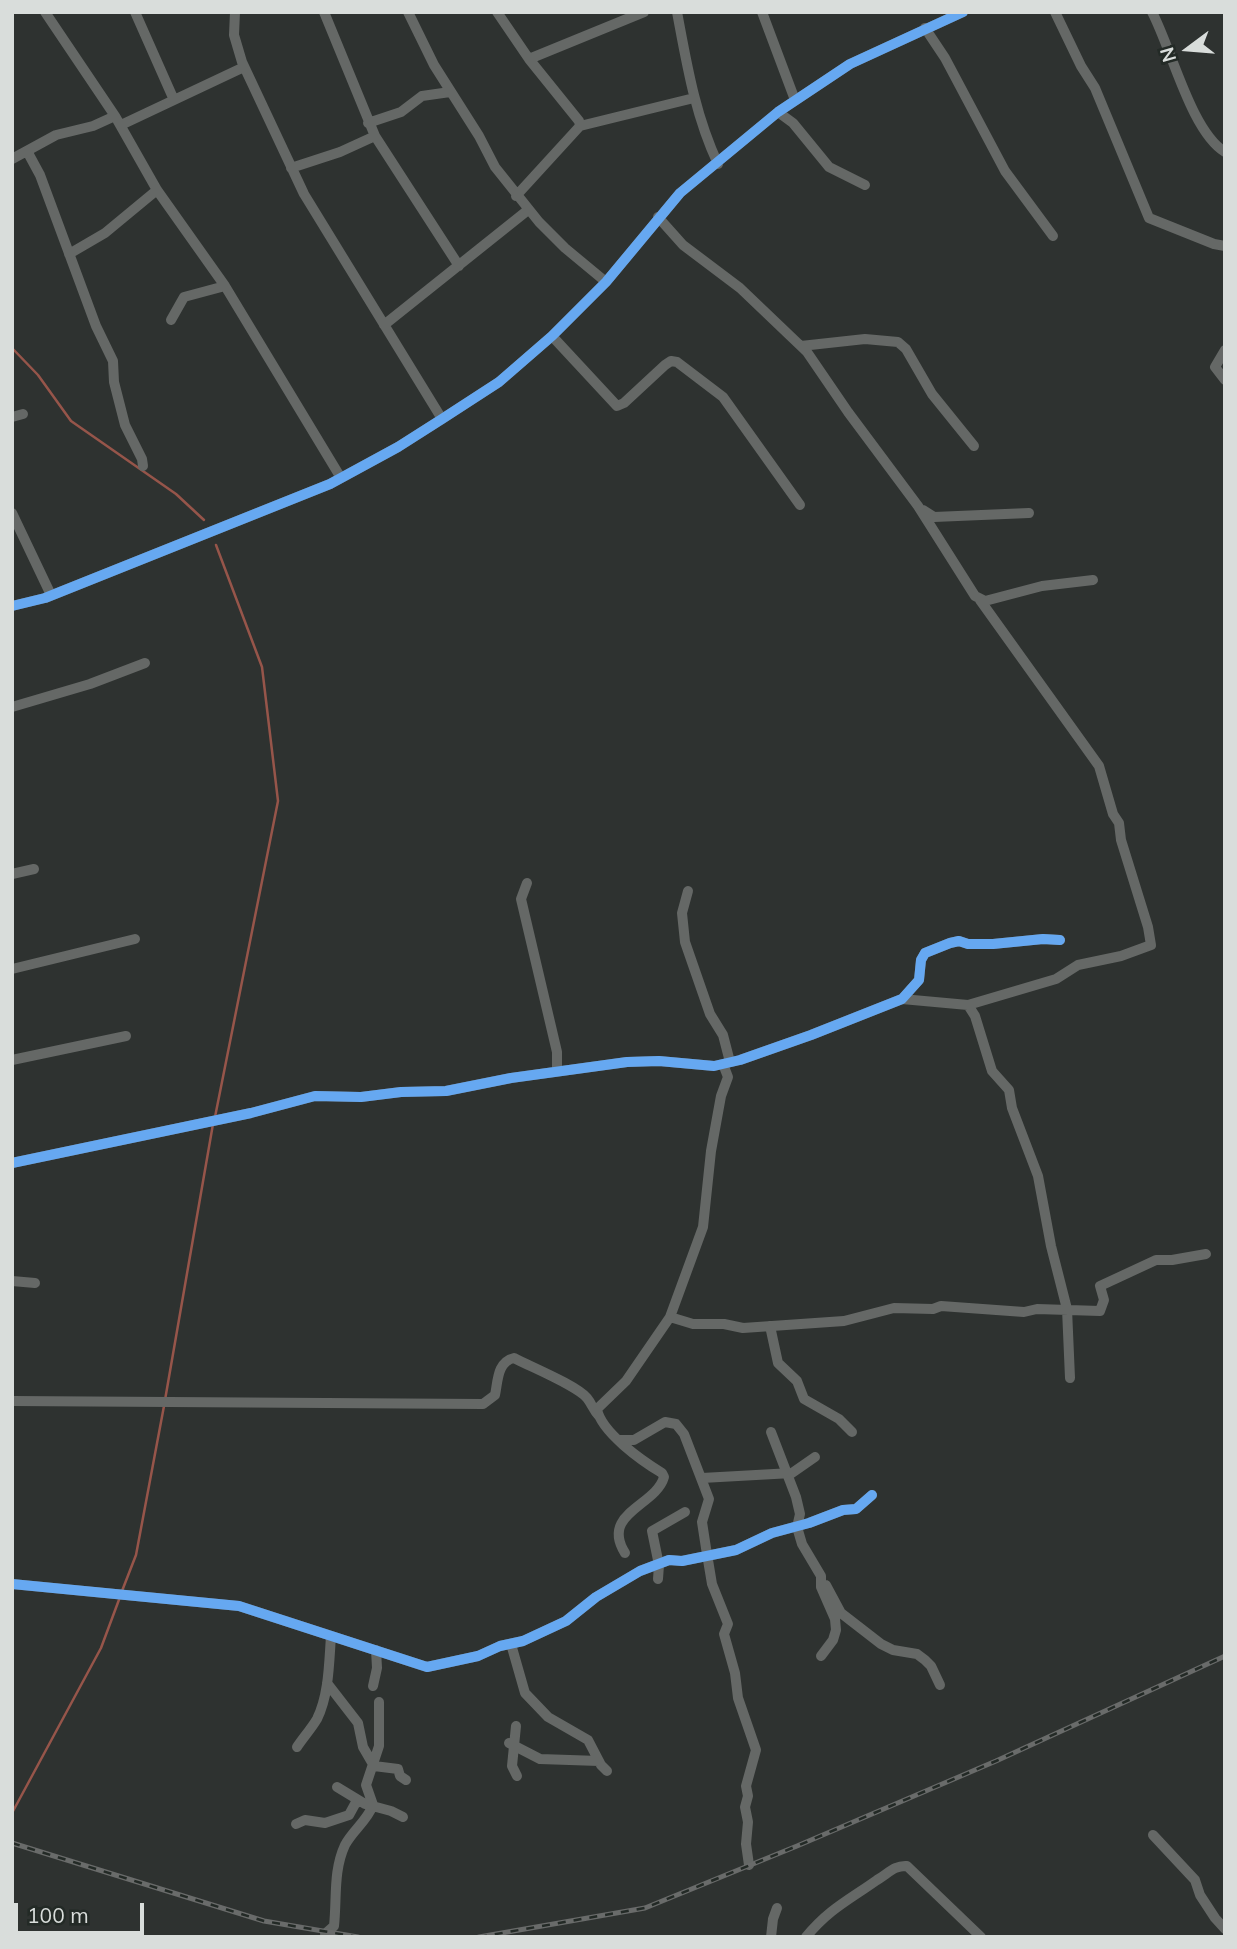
<!DOCTYPE html>
<html>
<head>
<meta charset="utf-8">
<style>
  body { margin:0 }
  #map { position:relative; width:1237px; height:1949px; overflow:hidden; background:#2e3230; font-family:Mulish,sans-serif }
  canvas { display:block }
  .frame { position:absolute; inset:0; border:14px solid #d9dddb; pointer-events:none }
  .north { position:absolute; left:1153px; top:14px; width:70px; height:70px; -webkit-text-stroke:5px #232a26; paint-order:stroke; rotate:254deg; font-size:19px; font-weight:700; line-height:28px; text-align:center; color:#d9dddb }
  .north::after { content:''; display:block; margin:auto; width:24px; height:32px; background:#d9dddb; clip-path:polygon(50% 0,100% 100%,50% 72%,0 100%) }
  .scale { position:absolute; left:14px; top:1903px; width:130px; height:32px; box-sizing:border-box; border:4px solid #d9dddb; border-top:0; padding-left:9px; font-size:21px; line-height:24px; white-space:nowrap; color:#d9dddb; -webkit-text-stroke:5px #232a26; paint-order:stroke }
</style>
</head>
<body>
<div id="map">
<canvas width="1237" height="1949"></canvas>
<div class="frame"></div>
<div class="north">N</div>
<div class="scale">100 m</div>
</div>
<script>
const c = document.querySelector('canvas').getContext('2d');
c.lineJoin = 'round';
function stroke(path, color, width, dash) { c.strokeStyle = color; c.lineWidth = width; c.lineCap = dash ? 'butt' : 'round'; c.setLineDash(dash || []); c.stroke(path); }
stroke(new Path2D(`
  M12,348l26,27 33,46 105,73 28,26
  M215,1117l63,-316 -16,-134 -46,-122
  M165,1400l48,-276
  M122,1591l14,-36 28,-149
  M12,1813l89,-165 19,-51`), '#96554a', 2.5);
stroke(new Path2D(`
  M45,12l70,104 42,74 68,96 116,192
  M135,12l39,88
  M235,12l-1,23 8,27 62,132 138,225
  M324,12l51,124 84,130
  M408,12l26,53 45,71 16,31 44,55 26,26 41,34
  M497,12l32,47 50,62 1,5 -64,70
  M677,12c10,53 18,103 41,152
  M762,12l33,88
  M1055,12l26,54 14,22 54,130 65,26 11,2
  M1152,12c20,38 39,119 73,140
  M925,28l20,30 60,113 48,65
  M529,59l115,-47
  M778,112l15,11 36,44 36,18
  M368,123l33,-11 21,-16 28,-4
  M121,125l123,-58
  M580,126l114,-28
  M27,151l13,24 56,151 17,35 1,21 11,43 17,34 1,7
  M12,159l44,-24 37,-9 22,-10
  M291,168l49,-16 35,-16
  M658,217l25,28 57,43 67,64 41,60 70,94 57,90 10,5 57,-15 51,-6
  M69,254l36,-21 52,-43
  M171,320l13,-23 41,-11
  M384,325l144,-115
  M552,336l65,70 7,-3 41,-38 6,-4 6,1 46,35 77,108
  M801,346l64,-7 33,3 8,7 26,45 42,52
  M1225,350l-10,17 10,13
  M12,417l11,-3
  M923,510l11,7 95,-4
  M12,513l39,82
  M12,606l33,-8 285,-114 68,-37 44,-28 57,-37 53,-46 54,-54 74,-89 98,-81 72,-48 113,-52
  M12,707l78,-23 55,-21
  M12,874l22,-5
  M527,883l-6,16 36,153v19
  M688,891l-6,22 3,29 25,72 13,21 7,27
  M12,969l123,-30
  M902,999l66,6 7,11 17,55 17,19 3,18 26,68 13,70 16,63 3,69
  M968,1005l88,-26 22,-14 43,-9 30,-11 -3,-18 -27,-87 -2,-17 -6,-9 -14,-48 -119,-166
  M12,1060l114,-24
  M12,1163l239,-50 64,-17 46,1 40,-5 45,-1 65,-13 116,-16 32,-1 55,5 26,-6 71,-25 91,-36 17,-19 2,-20 4,-7 25,-10 9,-2 9,3h25l50,-5 17,1
  M12,1281l23,2
  M670,1317l23,7h31l19,4 101,-7 50,-13 39,1 8,-3 83,6 13,-3 63,2 4,-11 -4,-14 56,-26h16l34,-6
  M770,1326l8,37 19,18 7,18 35,20 13,13
  M12,1401l471,3 12,-9c3,-14 2,-33 19,-37 17,9 62,27 73,40 5,6 6,12 12,18
  M771,1432l25,65 4,17 -3,13 5,17 19,32v11l14,32 1,11 -3,10 -12,16
  M620,1440h14l31,-18 11,2 8,10 25,65 -7,23 4,26 6,36 16,40 -4,10 11,39 3,25 18,52 -10,36 2,10 -3,11 3,15 -2,22 3,21
  M702,1478l90,-5 23,-16
  M625,1553c-25,-40 31,-47 39,-76l-2,-4c-20,-12 -61,-41 -65,-64l29,-28 44,-64 33,-90 8,-76 10,-55 7,-19 -5,-13
  M658,1579l1,-14 -7,-34 33,-19
  M12,1584l227,22 188,61 51,-11 22,-10 23,-5 43,-20 30,-24 44,-26 29,-11 13,1 54,-11 36,-17 37,-10 34,-13 13,-1 16,-14
  M826,1585l15,28 40,31 12,6 24,4 8,6 6,6 9,19
  M511,1644l14,49 23,24 40,23 13,25 6,6
  M327,1683l31,40 5,24 11,19 24,3 2,7 6,4
  M373,1686l4,-18 -1,-18
  M516,1726l-4,40 5,10
  M509,1743l31,16 59,2
  M297,1747c6,-9 14,-18 20,-28 12,-24 12,-56 14,-83
  M337,1787l28,17 26,7 12,6
  M296,1824l9,-4 20,3 24,-8 6,-11 5,-3
  M1153,1835l42,45 5,15 15,23 10,11
  M325,1934l9,-8c3,-28 -1,-55 11,-81 8,-15 22,-24 28,-40l-7,-20 13,-39v-44
  M771,1937l2,-18 4,-11
  M806,1937c23,-28 43,-37 71,-57 11,-6 17,-15 30,-14l74,71`), '#656866', 10);
const rail = new Path2D(`
  M12,1843l252,78 94,16
  M479,1937l166,-29 152,-62 199,-85 229,-105`);
stroke(rail, '#696b6a', 5);
stroke(rail, '#232a26', 2.5, [8]);
stroke(new Path2D(`
  M12,606l33,-8 285,-114 68,-37 44,-28 57,-37 53,-46 54,-54 74,-89 98,-81 72,-48 113,-52
  M12,1163l239,-50 64,-17 46,1 40,-5 45,-1 65,-13 116,-16 32,-1 55,5 26,-6 71,-25 91,-36 17,-19 2,-20 4,-7 25,-10 9,-2 9,3h25l50,-5 17,1
  M12,1584l227,22 188,61 51,-11 22,-10 23,-5 43,-20 30,-24 44,-26 29,-11 13,1 54,-11 36,-17 37,-10 34,-13 13,-1 16,-14`), '#66a8f1', 10);
</script>
</body>
</html>
